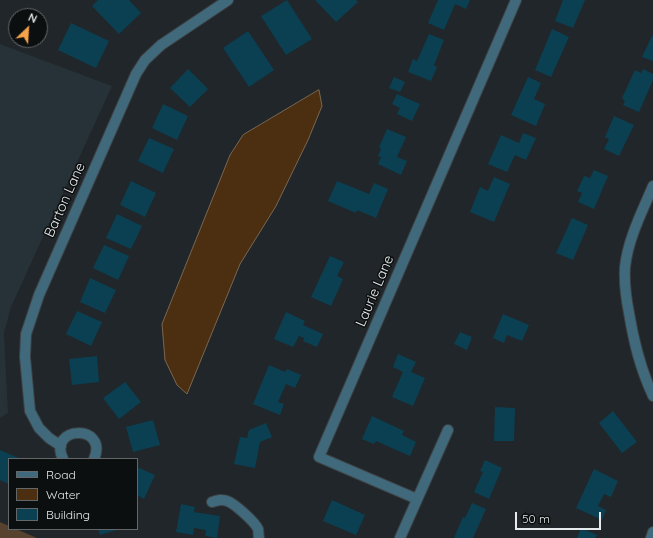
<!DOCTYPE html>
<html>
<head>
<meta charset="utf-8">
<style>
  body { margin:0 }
  #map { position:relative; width:653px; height:538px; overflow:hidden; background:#202629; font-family:Quicksand,sans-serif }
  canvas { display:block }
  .legend { position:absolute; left:8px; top:458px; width:130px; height:72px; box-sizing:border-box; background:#0c0f10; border:1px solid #646768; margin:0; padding:5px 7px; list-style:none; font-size:12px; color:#e7eaec }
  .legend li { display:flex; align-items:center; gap:8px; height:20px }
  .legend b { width:20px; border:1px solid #646768 }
  .north { position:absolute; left:8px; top:8px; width:40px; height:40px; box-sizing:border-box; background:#0c0f10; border:1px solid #646768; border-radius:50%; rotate:25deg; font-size:11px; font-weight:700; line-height:16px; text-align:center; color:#e7eaec }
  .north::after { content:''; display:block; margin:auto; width:14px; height:18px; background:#f7a248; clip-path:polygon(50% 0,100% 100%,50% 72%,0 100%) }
  .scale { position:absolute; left:515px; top:512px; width:86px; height:18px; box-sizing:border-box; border:2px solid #e7eaec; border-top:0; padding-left:5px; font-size:12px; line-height:14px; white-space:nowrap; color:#e7eaec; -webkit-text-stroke:3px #0c0f10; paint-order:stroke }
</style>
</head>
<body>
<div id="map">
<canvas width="653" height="538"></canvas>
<ul class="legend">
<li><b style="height:5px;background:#40697c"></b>Road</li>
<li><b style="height:11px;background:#4c2f10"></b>Water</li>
<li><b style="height:11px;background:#0b4053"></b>Building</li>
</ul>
<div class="north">N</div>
<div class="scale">50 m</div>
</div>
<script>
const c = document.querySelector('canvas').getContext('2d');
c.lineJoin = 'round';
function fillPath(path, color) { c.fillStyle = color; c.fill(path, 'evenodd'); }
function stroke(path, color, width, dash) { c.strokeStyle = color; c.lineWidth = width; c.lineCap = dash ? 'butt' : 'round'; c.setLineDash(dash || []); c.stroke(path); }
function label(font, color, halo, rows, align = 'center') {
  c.font = font + ' Quicksand,sans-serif'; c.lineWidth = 3; c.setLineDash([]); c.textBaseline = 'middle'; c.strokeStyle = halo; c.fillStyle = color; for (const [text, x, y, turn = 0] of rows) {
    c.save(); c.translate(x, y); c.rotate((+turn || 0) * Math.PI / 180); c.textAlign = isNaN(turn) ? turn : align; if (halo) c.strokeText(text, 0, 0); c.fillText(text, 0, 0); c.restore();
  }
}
fillPath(new Path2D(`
  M0,44l112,42 -101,221 -7,26 4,80 -8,5z`), '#263238');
fillPath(new Path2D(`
  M0,522l9,4v3h7l21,9h-37z`), '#57422f');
const water = new Path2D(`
  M319,90l3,16 -14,34 -32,66 -36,58 -53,130 -10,-9 -12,-25 -3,-36 68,-169 13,-20z`);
fillPath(water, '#4c2f10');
stroke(water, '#7a6752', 1);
fillPath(new Path2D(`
  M98,0h31l12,13 -22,21 -27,-28z
  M287,0l25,39 -26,16 -25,-39z
  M315,0h41l2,2 -22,20z
  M438,0h32l-4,9 -11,-5 -11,26 -16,-7z
  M563,0h22l-12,28 -18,-7z
  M71,23l38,18 -13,27 -38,-18z
  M552,29l17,8 -18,40 -16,-7z
  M248,31l26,39 -25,17 -26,-39z
  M429,34l15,6 -10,25 3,2 -6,14 -23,-9 5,-13 4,2z
  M652,36h1v25l-11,-4z
  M188,69l20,20 -18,18 -20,-19z
  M643,69l10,5v6l-14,32 -16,-7 2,-4 -3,-3 13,-28 6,3z
  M394,77l11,5 -5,10 -11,-4z
  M528,77l13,6 -7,16 11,5 -9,22 -25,-11z
  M397,94l23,10 -8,17 -15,-7 3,-6 -8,-4z
  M163,104l25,12 -11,24 -25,-12z
  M614,116l20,9 -15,31 -15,-7 5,-10 -4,-2z
  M387,129l19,8 -9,20 10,4 -6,14 -23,-11 3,-7 -3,-1 3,-7 -2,-2z
  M523,133l13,5 -10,22 -11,-5 -8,17 -19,-8 13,-29 18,8z
  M149,138l25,11 -11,24 -25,-12z
  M594,170l14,6 -14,33 -16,-7 4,-9 -5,-2 7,-15 6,2z
  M494,177l16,7 -16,38 -24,-10 10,-25 8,4z
  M131,181l25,12 -11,24 -25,-12z
  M337,181l32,13 5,-11 14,6 -12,29 -19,-8 -1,3 -28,-12z
  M117,214l25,12 -11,23 -25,-11z
  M572,218l16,7 -15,35 -17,-7z
  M104,245l25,11 -11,24 -25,-12z
  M330,256l14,6 -7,14 6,3 -12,27 -20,-9z
  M90,278l26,12 -11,23 -25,-11z
  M77,311l25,11 -11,24 -25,-12z
  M286,312l19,9 -2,4 20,9 -6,13 -14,-6 1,-3 -5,-2 -6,11 -19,-8z
  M503,314l26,11 -7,16 -15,-6 -3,8 -11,-5z
  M460,332l12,5 -5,13 -13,-6z
  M398,354l18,8 -5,10 14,6 -12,28 -21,-9 11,-25 -10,-5z
  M97,356l2,26 -27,3 -3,-26z
  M269,365l16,7 2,-3 14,6 -6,13 -9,-4 -8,18 6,2 -4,11 -27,-11z
  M125,382l16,20 -22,17 -16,-21z
  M495,407l20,1 -1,33h-20z
  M613,411l24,31 -15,11 -23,-30z
  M372,416l32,15 -2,4 14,7 -6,14 -34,-15 -2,3 -12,-5z
  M153,420l7,25 -27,7 -7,-25z
  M266,423l6,14 -12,5 -5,26 -21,-4 6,-27 7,1 2,-8z
  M0,450l21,9h-12v25l-9,-4z
  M485,460l17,8 -13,31 -15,-7 9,-20 -3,-1z
  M137,467l18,8 -11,24 -7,-4z
  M594,469l24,12 -7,16 -7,-3 -6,12 8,4 -4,10 -26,-12z
  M332,500l33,15 -9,20 -33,-14z
  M472,503l14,6 -13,29h-19l9,-21 2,1z
  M181,504l14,3 -1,5 26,4 -3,22 -12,-2 1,-6 -12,-2 -1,7 -17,-3z
  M581,528l16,7 -2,3h-18z
  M98,529h22l-20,6z`), '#0b4053');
const minor = new Path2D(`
  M653,186c-11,26 -25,53 -28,81 -1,16 1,31 4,46 5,30 11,55 24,83
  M61,446l-12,-8 -10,-10 -9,-17 -5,-54 1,-23 13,-39 97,-221 9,-14 16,-15 67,-45
  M63,459c-16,-34 46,-35 31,0
  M417,499l-98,-42 197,-457
  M212,502c6,-2 10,-3 15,-1 7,2 28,21 31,28 1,2 0,6 1,9
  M400,538l48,-108
  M651,538l2,-6`);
stroke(minor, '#3c4144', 12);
stroke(minor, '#40697c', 10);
label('14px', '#e7eaec', '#0c0f10', [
  ["Barton Lane",65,200,-66],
  ["Laurie Lane",375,291,-67]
]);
</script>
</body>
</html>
